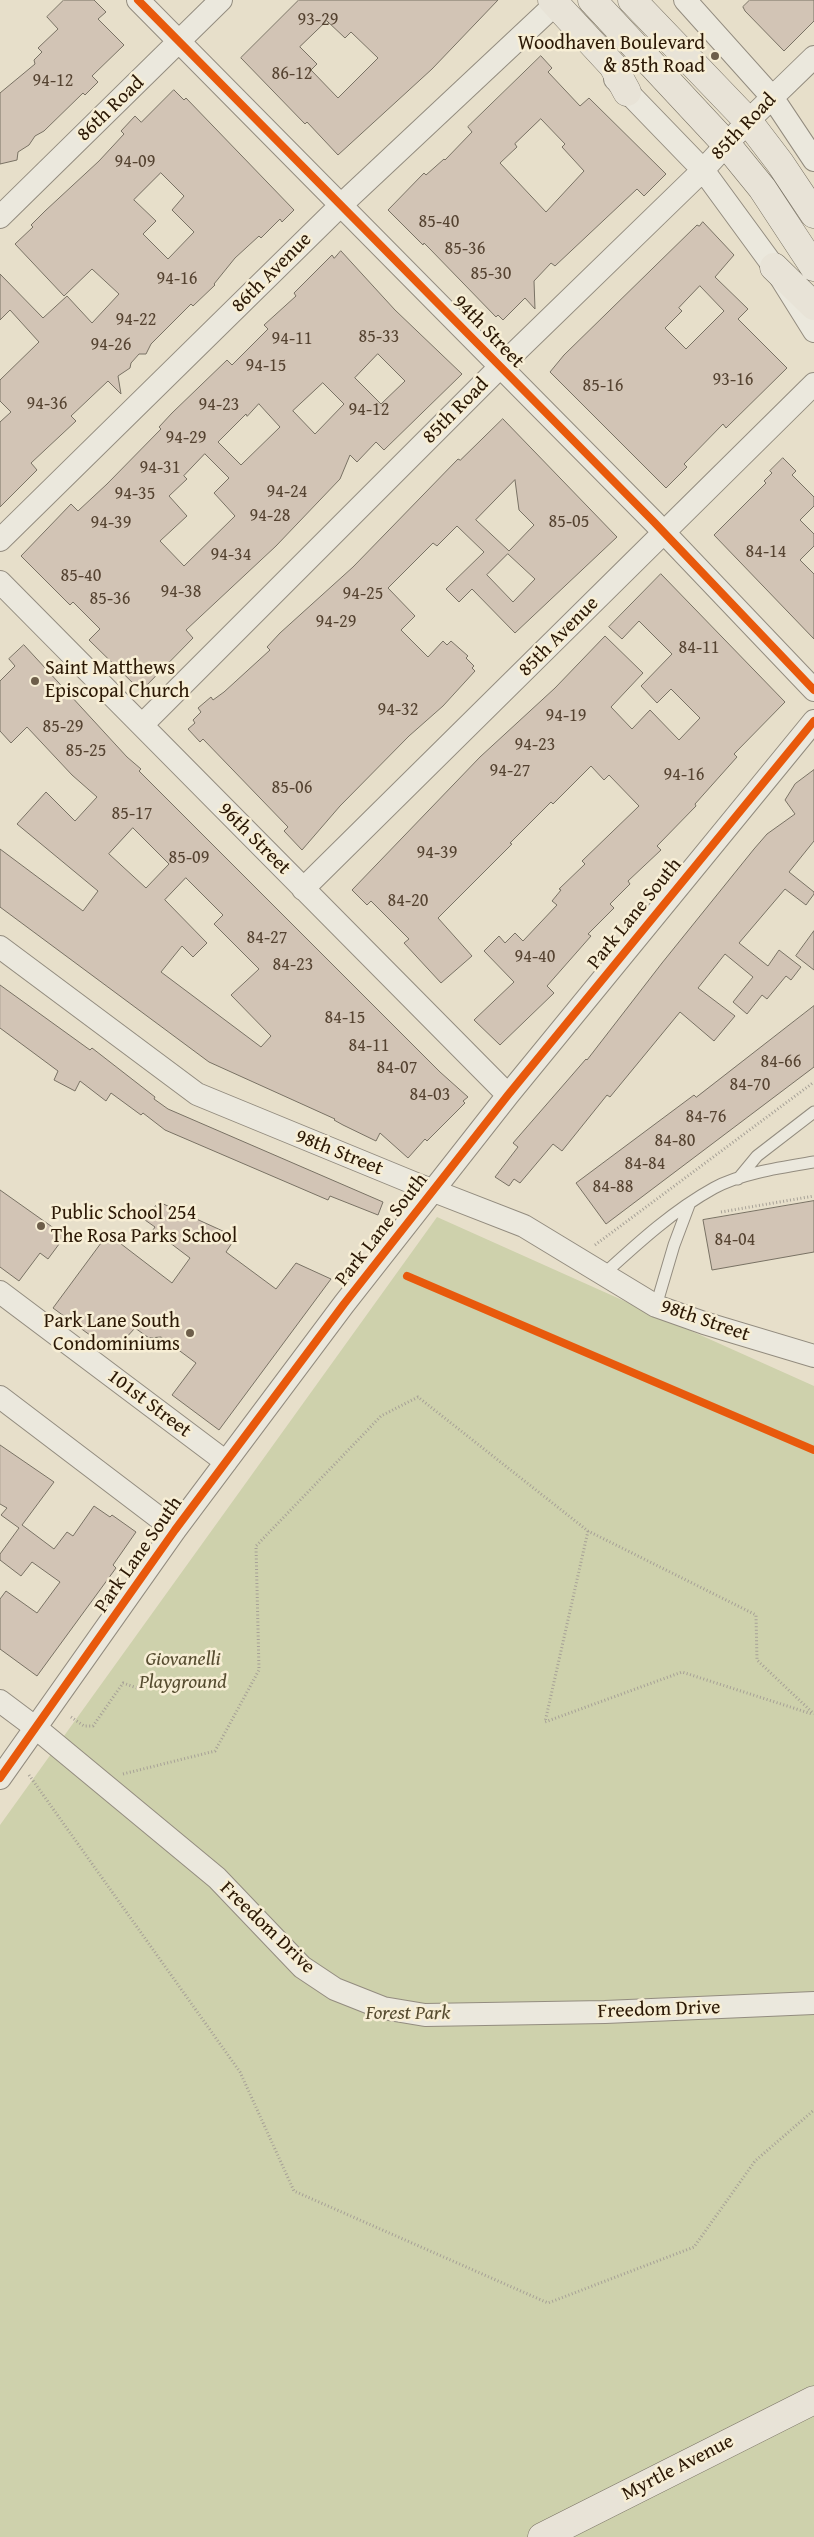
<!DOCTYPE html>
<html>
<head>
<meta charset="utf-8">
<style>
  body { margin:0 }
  canvas { display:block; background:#e7dfca }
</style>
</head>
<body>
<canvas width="814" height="2537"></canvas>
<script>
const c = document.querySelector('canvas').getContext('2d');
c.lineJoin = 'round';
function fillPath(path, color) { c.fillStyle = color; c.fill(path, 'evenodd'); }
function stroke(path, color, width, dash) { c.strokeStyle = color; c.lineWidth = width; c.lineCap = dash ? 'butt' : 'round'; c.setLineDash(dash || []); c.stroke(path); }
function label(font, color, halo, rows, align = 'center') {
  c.font = font + ' "Gentium Book Plus",serif'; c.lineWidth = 5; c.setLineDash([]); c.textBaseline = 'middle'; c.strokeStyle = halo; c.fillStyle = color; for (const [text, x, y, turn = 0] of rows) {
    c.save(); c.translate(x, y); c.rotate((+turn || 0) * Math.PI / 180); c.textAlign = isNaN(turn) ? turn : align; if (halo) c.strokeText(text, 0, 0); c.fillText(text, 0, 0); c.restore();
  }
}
fillPath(new Path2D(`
  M437,1217l377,169v1151h-814v-712z`), '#ced1ac');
const building = new Path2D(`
  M64,0h30l12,12 -8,7 26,26 -32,31 6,6 -13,13 -2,-2 -39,38 -9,5 -6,9 -11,7 -1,8 -17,4v-71l35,-29 -1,-4 8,-8 -4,-4 20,-19 -11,-12z
  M299,0h199l-66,69 -94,86 -31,-33 -2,2 -64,-66zM327,21l18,17 6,-6 27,26 -40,40 -27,-28 6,-6 -17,-17z
  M750,0h64v21l-30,30 -39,-40 -2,-4z
  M541,56l11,12 -4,4 32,34 9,-8 77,76 -22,22 -7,-7 -82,77 -4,-3 -17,18 1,28 -10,-11 -22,22 -5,-5 -2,2 -67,-69 -5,-5 -1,2 -35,-35 36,-37 2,2 18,-16 1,1 27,-28 -4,-5zM541,119l24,25 -3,3 22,24 -38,41 -46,-49 17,-16 -2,-3z
  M174,90l10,10 2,-2 108,112 -12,12 -2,-3 -19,19 -2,-2 -24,22 -21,26 1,1 -22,21 -2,-2 -40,40 -5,10h-7l-8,9 -1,5 -12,8 3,18 -13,-13 -37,35 5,5 -45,42 6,7 -37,37v-85l11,-10 -11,-11v-21l39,-38 -29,-32 -10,10v-46l43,44 24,-22 25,27 27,-29 -27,-25 -28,27 -49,-52 18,-17 -2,-2 14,-14 54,-50 25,-27 -3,-3 14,-15 6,6zM161,173l23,23 -12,14 22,22 -26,27 -25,-25 13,-13 -22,-21z
  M703,222l31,33 -19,22 33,32 -10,10 49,49 -61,60 -3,-4 -39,40 3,3 -21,21 -116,-116 14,-17 133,-130 2,1zM700,286l24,25 -38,38 -21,-21 17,-17 -3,-3z
  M341,251l54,59 67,64 -78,76 -8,-8 -19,20 -7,-7 -10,24 -64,67 -90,84 7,8 -52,53 -52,-51 11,-11 -27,-27 -3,3 -49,-49 50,-52 7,7 29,-27 54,-55 -2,-2 13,-14 55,-53 5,5 36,-36 -4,-4 32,-29 -2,-3 38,-38 2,3zM378,354l27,27 -24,23 -26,-26zM323,383l21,21 -29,30 -22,-23zM259,404l21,23 -39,38 -23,-23 28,-28 1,2zM205,454l24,24 -15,15 21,23 -51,50 -24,-25 27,-25 -18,-20 18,-17 -3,-3z
  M503,419l114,118 -102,96 -43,-44 -13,13 -13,-13 38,-37 -27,-26 -20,20 -4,-3 -45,45 27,28 -14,14 27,27 15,-16 4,4 4,-4 17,15 -2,2 8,8 -2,2 3,3 -32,35 -34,30 -69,70 -38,44 -18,-19 4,-4 -85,-88 -3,3 -12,-13 7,-6 -2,-3 8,-8 -3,-4 13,-11 2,3 11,-8 46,-42 -3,-3 13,-14 73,-66 105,-108 2,1zM515,480l4,30 15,15 -25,26 -33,-31zM508,554l27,25 -22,23 -26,-27z
  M783,458l13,13 -4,4 22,22v9l-14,14 14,14v12l-14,14 14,14v65l-100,-104 52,-52 -2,-2 8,-8 -2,-2z
  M661,574l124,128 -51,52 3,3 -42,47 1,2 -39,40 4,4 -33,31 2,3 -20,20 4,4 -26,26 3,2 -44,50 7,7 -54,52 -26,-25 40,-38 -30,-31 15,-15 6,7 10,-10 8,8 34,-36 -5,-4 9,-11 -2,-1 26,-25 -3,-3 57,-55 -30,-31 -5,5 -13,-14 -38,38 -2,-2 -41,41 2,1 -74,74 34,38 -31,27 -37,-40 5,-4 -38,-38 -4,4 -15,-15 128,-133 75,-69 50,-52 38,37 -32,34 21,22 18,-19 29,30 21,-22 -29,-29 -14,14 -16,-17 31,-32 -33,-33 -17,18 -13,-12z
  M24,645l103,112 14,12 -2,2 301,301 28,25 -5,4 2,2 -38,38 -2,-2 -17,19 -28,-25 -4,8 -33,-16 -9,-5 1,-1 -126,-57 -209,-155v-58l83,62 15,-20 -81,-67 29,-32 29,29 22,-24 -25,-22 -45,-48 -16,16 -11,-12v-50l15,-15 -6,-7zM133,828l36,36 -23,24 -37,-34zM186,878l37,37 -9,9 45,45 -28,26 40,41 -10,11 -100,-75 21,-26 11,11 14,-14 -42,-43z
  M814,770v71l-25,31 25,20v2l-8,11 -21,-16 -46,54 29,23 11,-16 22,17 -10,13 -5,-4 -19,23 -5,-4 -15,19 -14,-12 20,-25 -28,-23 -27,34 37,28 -21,25 -34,-29 -70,85 -3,-2 -45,56 -9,-7 -33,39 -6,-4 -5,7 -14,-9 23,-30 -5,-4 73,-84 1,1 75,-97 92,-114 13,-15 28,-20 -10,-14 10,-16z
  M814,931v39l-18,-14z
  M0,985l90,65 2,-2 63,49 -1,2 14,10 215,93 -5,13 -48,-19 -2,4 -163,-70 -22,-17 -2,2 -30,-22 -5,8 -26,-20 -5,10 -21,-11 4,-9 -58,-43z
  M814,1006v61l-208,157 -30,-41 118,-88 2,2z
  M0,1190l65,46 -17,23 -8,-6 -21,28 -19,-14z
  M814,1201v51l-102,18 -9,-50z
  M159,1202l77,35 -10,15 50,37 20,-26 35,16 -112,151 -47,-35 24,-32 -35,-26 -12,1 -14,-10 -22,24 -60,-44 51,-69 8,-2 60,46 18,-25 -37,-28 2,-3 -10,-7z
  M0,1445l54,37 -32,43 32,24 13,-17 6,4 21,-30 16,11 2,-2 24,17 -23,33 3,3 -79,108 -37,-27v-50l6,-8 31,22 23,-31 -28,-20 -11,14 -21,-16v-6l19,-26 -18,-13 6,-7 -7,-4z`);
fillPath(building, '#d2c4b5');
stroke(building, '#797264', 1);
const service = new Path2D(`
  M738,1179l19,-23 57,-44
  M605,1273c34,-31 69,-63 109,-85 27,-15 70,-21 100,-26
  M656,1306l18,-61 15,-40`);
const minor = new Path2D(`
  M138,0l516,522 160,168
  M685,0l87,97 42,63
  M615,79l88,91 71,97 40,64
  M0,217l221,-217
  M0,540l341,-335 207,-194
  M0,582l508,513
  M142,725l358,-358 203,-197 45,-49 66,-64
  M303,889l511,-505
  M0,947l197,147 219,90 108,42 132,80 48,17 110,33
  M0,1292l226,170
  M0,1397l175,133
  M0,1701l36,27 181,150 85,89 33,22 48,19 42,7 180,-3 209,-9
  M0,1778l175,-248 169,-226 164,-209 306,-374`);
const primary = new Path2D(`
  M552,0l61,66 14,26
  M592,0l135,145 35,43 52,79
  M632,0l116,121 32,42 34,51
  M774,267l40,39
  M542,2537l272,-137`);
stroke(service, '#938c7f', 13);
stroke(minor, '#938c7f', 24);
stroke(primary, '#797264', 29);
stroke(new Path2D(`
  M721,1212l93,-16
  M595,1245l219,-163
  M588,1531l-43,191 137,-50 130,42
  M71,1717l13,9h9l30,-43 14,5
  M123,1774l92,-23 44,-81 -3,-124 125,-130 37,-19 170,134 168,84 1,45 57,54
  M29,1775l211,297 54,119 254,112 146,-56 61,-86 59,-51`), '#a6a096', 3, [1, 2.5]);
stroke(service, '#ebe8dd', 11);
stroke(minor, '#ebe8dd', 22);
stroke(primary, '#e8e3d7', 28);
stroke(new Path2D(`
  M138,0l516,522 160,168
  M407,1276l407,174
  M0,1778l175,-248 169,-226 164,-209 306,-374`), '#e8590c', 8);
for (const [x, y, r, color] of [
  [715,56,5,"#6d5e4a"],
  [35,681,5,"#6d5e4a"],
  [41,1226,5,"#6d5e4a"],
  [190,1333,5,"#6d5e4a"]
]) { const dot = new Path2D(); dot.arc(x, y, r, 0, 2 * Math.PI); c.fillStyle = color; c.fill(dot); stroke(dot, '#f7eed5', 2); }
label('18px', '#554331', null, [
  ["93-29",318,20],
  ["86-12",292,74],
  ["94-12",53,81],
  ["94-09",135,162],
  ["85-40",439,222],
  ["85-36",465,249],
  ["85-30",491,274],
  ["94-16",177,279],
  ["94-22",136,320],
  ["85-33",379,337],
  ["94-11",292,339],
  ["94-26",111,345],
  ["94-15",266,366],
  ["93-16",733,380],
  ["85-16",603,386],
  ["94-36",47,404],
  ["94-23",219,405],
  ["94-12",369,410],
  ["94-29",186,438],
  ["94-31",160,468],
  ["94-24",287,492],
  ["94-35",135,494],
  ["94-28",270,516],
  ["85-05",569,522],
  ["94-39",111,523],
  ["84-14",766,552],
  ["94-34",231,555],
  ["85-40",81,576],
  ["94-38",181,592],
  ["94-25",363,594],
  ["85-36",110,599],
  ["94-29",336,622],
  ["84-11",699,648],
  ["94-32",398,710],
  ["94-19",566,716],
  ["85-29",63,727],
  ["94-23",535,745],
  ["85-25",86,751],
  ["94-27",510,771],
  ["94-16",684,775],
  ["85-06",292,788],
  ["85-17",132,814],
  ["94-39",437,853],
  ["85-09",189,858],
  ["84-20",408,901],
  ["84-27",267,938],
  ["94-40",535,957],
  ["84-23",293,965],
  ["84-15",345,1018],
  ["84-11",369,1046],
  ["84-66",781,1062],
  ["84-07",397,1068],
  ["84-70",750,1085],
  ["84-03",430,1095],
  ["84-76",706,1117],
  ["84-80",675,1141],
  ["84-84",645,1164],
  ["84-88",613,1187],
  ["84-04",735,1240]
]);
label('20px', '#2b1805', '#f7eed5', [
  ["Woodhaven Boulevard",705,44],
  ["& 85th Road",705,67],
  ["Saint Matthews",45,669,"left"],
  ["Episcopal Church",45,692,"left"],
  ["Public School 254",51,1214,"left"],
  ["The Rosa Parks School",51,1237,"left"],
  ["Park Lane South",180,1322],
  ["Condominiums",180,1345]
], 'right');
label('20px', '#2b1805', '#f7eed5', [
  ["86th Road",111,109,-44],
  ["85th Road",744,127,-46],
  ["86th Avenue",272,273,-45],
  ["94th Street",488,332,46],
  ["85th Road",456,411,-45],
  ["85th Avenue",559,637,-45],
  ["96th Street",254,839,45],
  ["Park Lane South",635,914,-51],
  ["98th Street",339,1153,22],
  ["Park Lane South",382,1230,-52],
  ["98th Street",705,1321,19],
  ["101st Street",149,1404,37],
  ["Park Lane South",139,1555,-55],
  ["Freedom Drive",267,1928,44],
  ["Freedom Drive",659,2010,-2],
  ["Myrtle Avenue",678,2468,-27]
]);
label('italic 20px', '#564c30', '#f7eed5', [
  ["Giovanelli",183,1660],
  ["Playground",183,1683],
  ["Forest Park",408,2014]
]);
</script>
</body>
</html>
